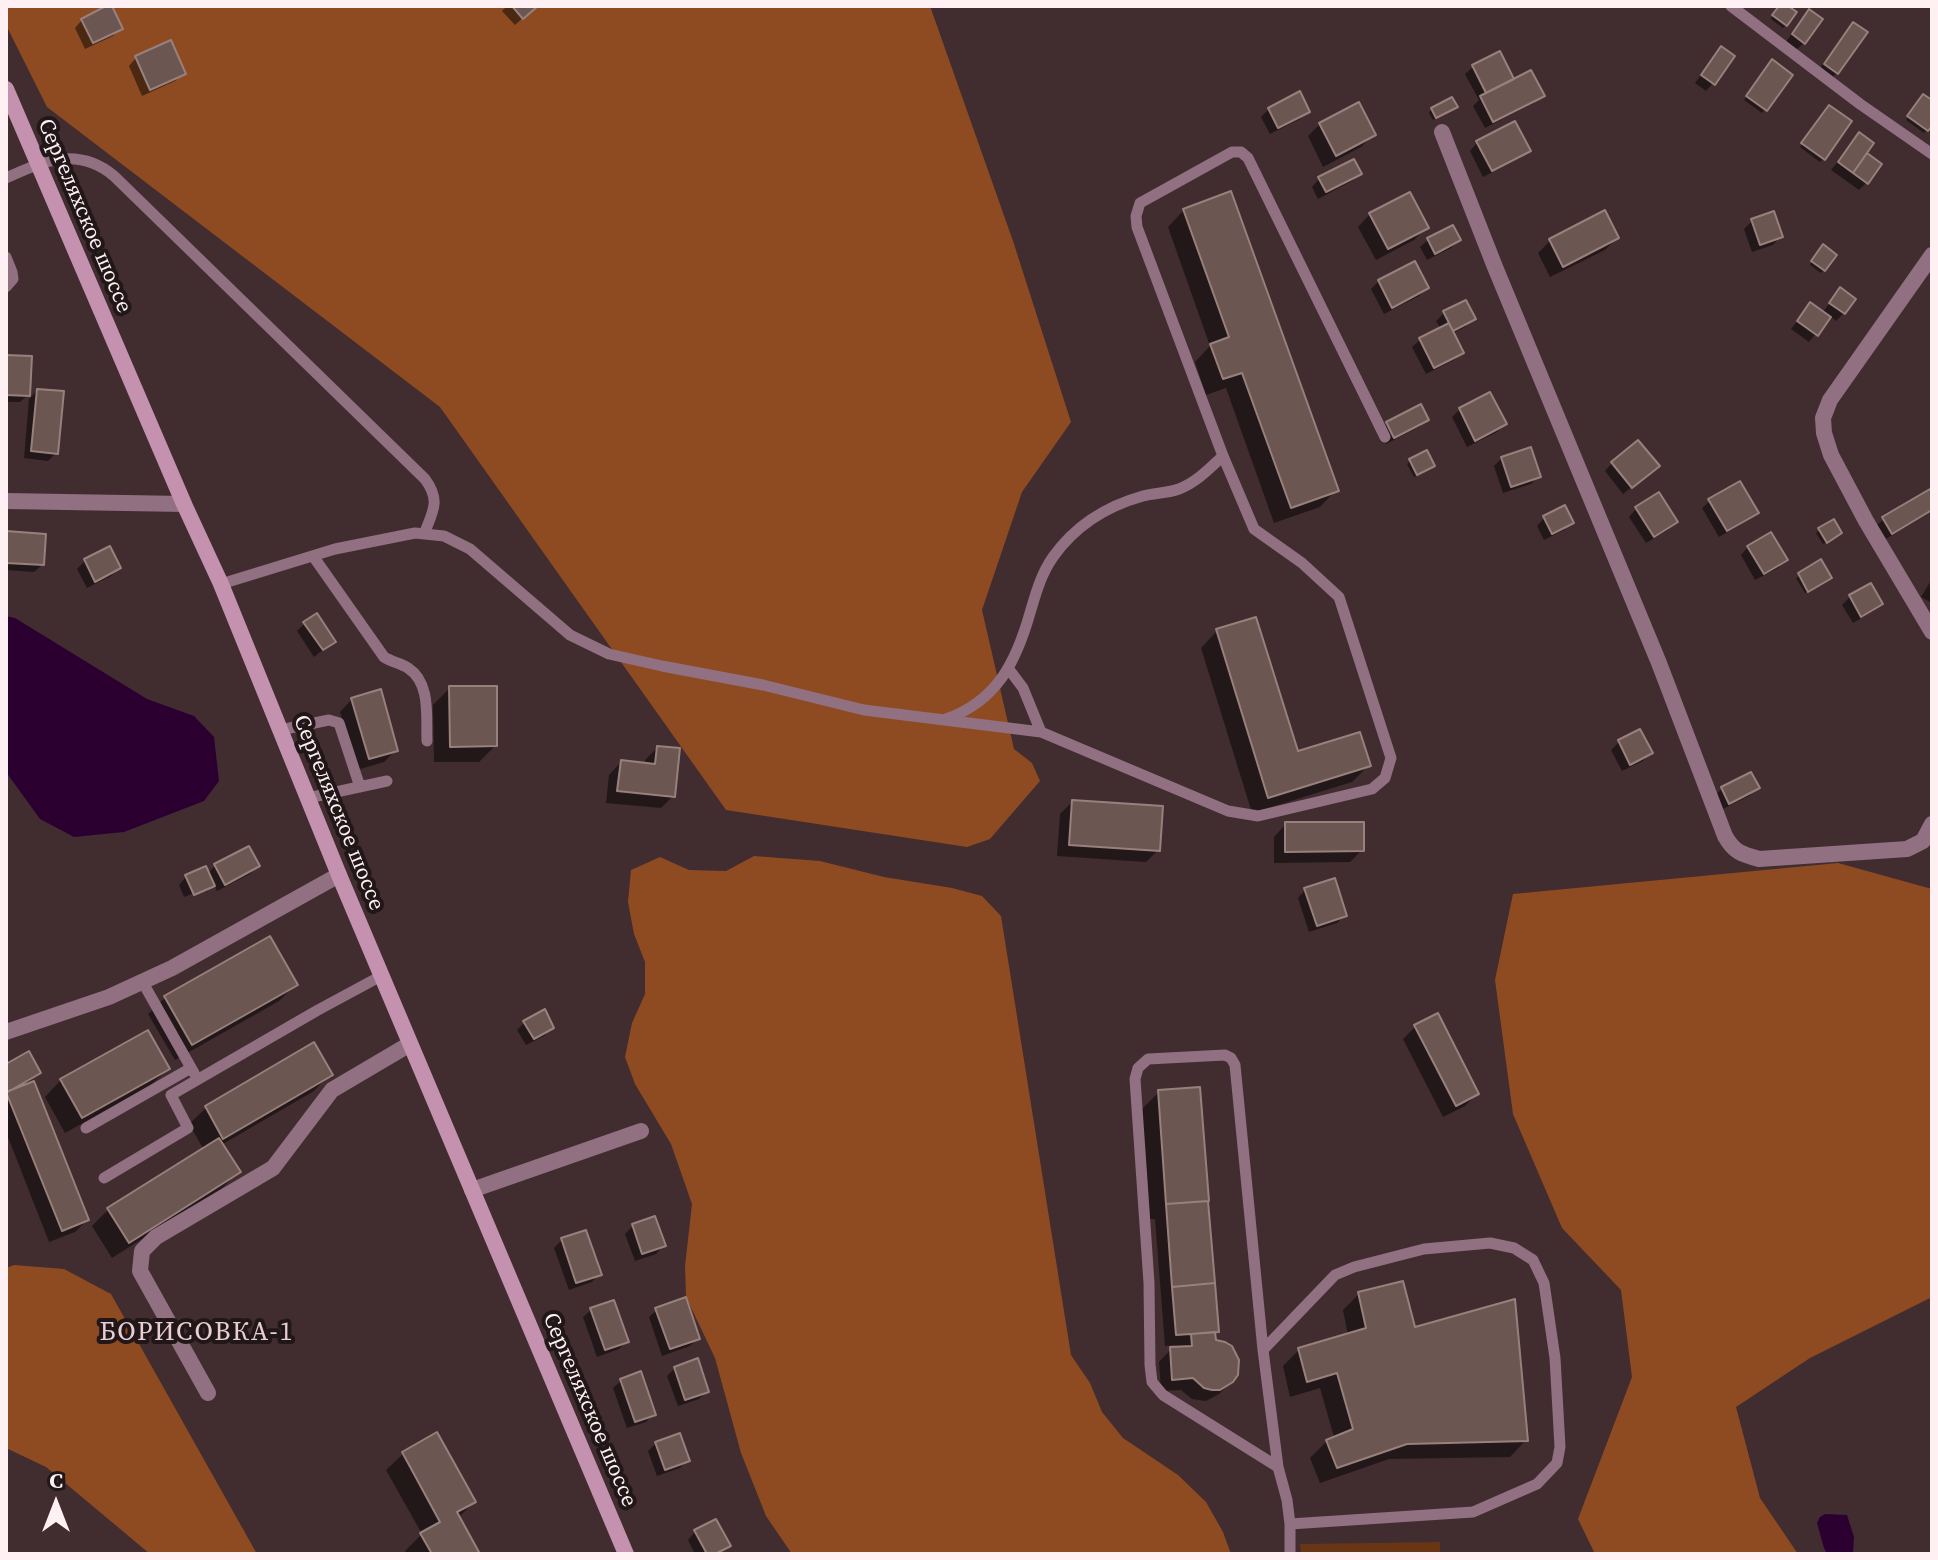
<!DOCTYPE html>
<html>
<head>
<meta charset="utf-8">
<style>
  body { margin:0 }
  #map { position:relative; width:1938px; height:1560px; overflow:hidden; background:#412c30; font-family:"Source Serif 4",serif }
  canvas { display:block }
  .frame { position:absolute; inset:0; border:8px solid #fff1f3; pointer-events:none }
  .north { position:absolute; left:16px; top:1464px; width:80px; height:80px; -webkit-text-stroke:6px #211719; paint-order:stroke; rotate:0deg; font-size:22px; font-weight:700; line-height:32px; text-align:center; color:#fff1f3 }
  .north::after { content:''; display:block; margin:auto; width:28px; height:36px; background:#fff1f3; clip-path:polygon(50% 0,100% 100%,50% 72%,0 100%) }
</style>
</head>
<body>
<div id="map">
<canvas width="1938" height="1560"></canvas>
<div class="frame"></div>
<div class="north">С</div>
</div>
<script>
const c = document.querySelector('canvas').getContext('2d');
c.lineJoin = 'round';
function fillPath(path, color) { c.fillStyle = color; c.fill(path, 'evenodd'); }
function stroke(path, color, width, dash) { c.strokeStyle = color; c.lineWidth = width; c.lineCap = dash ? 'butt' : 'round'; c.setLineDash(dash || []); c.stroke(path); }
function label(font, color, halo, rows, align = 'center') {
  c.font = font + ' "Source Serif 4",serif'; c.lineWidth = 8; c.setLineDash([]); c.textBaseline = 'middle'; c.strokeStyle = halo; c.fillStyle = color; for (const [text, x, y, turn = 0] of rows) {
    c.save(); c.translate(x, y); c.rotate((+turn || 0) * Math.PI / 180); c.textAlign = isNaN(turn) ? turn : align; if (halo) c.strokeText(text, 0, 0); c.fillText(text, 0, 0); c.restore();
  }
}
fillPath(new Path2D(`
  M1440,1542v12h-139l-1,-10z`), '#683515');
fillPath(new Path2D(`
  M6,6h924l83,235 58,181 -49,70 -40,118 32,139 18,14 8,18 -50,58 -23,8 -241,-37 -286,-403 -393,-300 -41,-82z
  M754,856l66,5 64,16 68,11 30,8 19,20 70,439 19,28 12,29 21,26 55,37 28,27 17,30 8,22h-439l-26,-38 -25,-63 -26,-95 -29,-61 -1,-31 7,-62 -21,-60 -36,-60 -10,-27 7,-34 13,-29v-32l-11,-28 -6,-32 3,-32 29,-13 29,13 37,1z
  M1838,863l94,26v408l-122,61 -74,49 24,91 38,56h-203l-17,-35 54,-142 -11,-87 -59,-62 -49,-114 -18,-134 18,-86z
  M14,1265l50,4 47,25 146,260h-107l-104,-87 -40,-19v-180z`), '#8e4b22');
fillPath(new Path2D(`
  M6,616l9,2 132,81 47,17 20,21 5,44 -15,20 -80,31 -50,5 -34,-18 -34,-47z
  M1825,1514l22,1 7,22 -1,17h-26l-3,-6 -7,-25 3,-6z`), '#2b0031');
fillPath(new Path2D(`
  M507,6h29l-21,19 -13,-14z
  M1780,6h5l1,19 -3,3 -12,-9z
  M82,20l38,8 -7,8 -28,13 -10,-21z
  M1802,20l2,23 -8,7 -11,-7z
  M1854,24l-17,49 -8,7 -12,-8 29,-40z
  M1721,49l-8,34 -7,8 -11,-8z
  M136,58l47,16 -8,7 -33,15 -13,-30z
  M1769,65l21,10 -28,38 -18,-13z
  M1473,67l40,15 29,13 -8,8 -49,25 -12,-22 6,-6 -14,-26z
  M1920,100l12,3v20l-8,10 -18,-13z
  M1455,107l-22,13 -4,-7 3,-4z
  M1269,109l39,2 -8,8 -30,15 -9,-17z
  M1826,111l-3,48 -3,3 -20,-15z
  M1320,124l53,11 -12,12 -38,20 -15,-31z
  M1859,135l5,19 3,28 -8,8 -28,-20z
  M1477,143l51,8 -8,7 -37,19 -13,-26z
  M1360,174l-8,7 -34,18 -6,-12 7,-8z
  M1184,210l152,280 -16,17 -46,16 -48,-135 -20,7 -11,-33 15,-16 -42,-119z
  M1604,213l13,25 -12,12 -55,27 -12,-24 12,-12z
  M1370,214l56,14 -12,12 -38,20 -18,-33z
  M1752,221l28,16 -7,8 -21,7 -8,-23z
  M1428,240h31l-8,8 -24,12 -7,-13z
  M1820,250l4,19 -3,4 -11,-8z
  M1379,281l48,7 -8,8 -35,18 -13,-25z
  M1840,290l4,23 -8,8 -6,-5 -21,26 -18,-13 19,-24 12,8z
  M1465,303l8,16 -8,8 -13,7 10,18 -8,8 -28,14 -14,-27 8,-7 21,-11 -5,-8 8,-8z
  M6,357l22,38 -8,7h-14z
  M37,391l19,62 -8,8 -24,-3 5,-59z
  M1460,409l45,15 -8,8 -30,15 -15,-30z
  M1427,420l-8,7 -33,17 -6,-13 7,-8z
  M1502,458l37,18 -8,8 -28,9 -9,-27z
  M1410,461l23,5 -19,11 -7,-13z
  M1612,463l37,10 -26,21 -18,-23z
  M1932,497v14l-3,2 -45,27 -8,-14 8,-7z
  M1710,501l46,11 -8,8 -29,17 -17,-29z
  M1636,509l39,13 -7,8 -22,13 -17,-26z
  M1544,518l28,4 -8,8 -20,10 -7,-14z
  M1819,530l18,6 -14,8 -7,-11z
  M6,533l36,32 -8,7 -28,-2z
  M1748,547l37,13 -7,8 -23,12 -14,-25z
  M109,549l10,19 -8,8 -24,12 -10,-19 8,-8z
  M1821,562l5,19 -21,12 -9,-15z
  M1932,579v24l-11,-6z
  M1870,585l11,19 -8,7 -20,12 -11,-18 8,-8z
  M305,623l29,18 -20,16 -17,-26z
  M1217,631l79,122 72,13 -16,16 -100,31 -51,-165z
  M450,688l45,58 -16,16h-45l-1,-57z
  M352,699l44,51 -12,12 -27,8 -17,-58z
  M1619,742l31,11 -7,8 -21,10 -11,-21z
  M657,748l16,48 -12,12 -55,-5 3,-28 12,-13 24,3v-5z
  M1757,788l-8,8 -28,14 -7,-14 8,-7z
  M1072,802l86,48 -12,12 -89,-6 3,-42z
  M1286,824l76,26 -12,12 -76,1v-26z
  M215,866h43l-8,8 -33,17 -3,-7 -8,8v-4l-22,9 -5,-12 7,-8 21,-3z
  M1305,890l40,25 -8,8 -28,9 -11,-34z
  M269,938l27,46 -17,17 -104,59 -27,-46 17,-16z
  M525,1022l27,6 -8,8 -18,9 -9,-15z
  M1415,1027l62,67 -12,12 -22,11 -40,-78z
  M313,1045l17,29 -16,17 -93,54 17,27 -16,16 -110,70 -20,-32 16,-16 95,-62 -14,-24 17,-16z
  M6,1066l32,7 -14,14 63,133 -12,12 -26,10 -43,-110z
  M168,1069l-17,16 -86,48 -20,-36 16,-17z
  M1159,1092l58,239 -4,4 19,46 -13,13 -13,7 -14,-2 -11,-9 -20,1 -2,-29 16,-17 -10,1 -10,-127h-5l-8,-110z
  M633,1226l30,20 -7,8 -21,7 -10,-27z
  M562,1240l37,34 -7,8 -23,8 -15,-42z
  M1359,1294l54,35 113,111 -16,17 -121,2 -69,24 -10,-25 17,-17 7,-4 -14,-49 -30,9 -7,-31 16,-16 49,-15 -5,-25z
  M591,1310l36,31 -8,8 -22,8 -14,-40z
  M657,1310l41,28 -8,8 -28,10 -13,-39z
  M675,1368l32,23 -8,8 -21,7 -11,-30z
  M621,1381l32,33 -7,8 -19,6 -14,-40z
  M656,1443l31,17 -7,8 -23,8 -9,-25z
  M403,1454l71,48 -16,16 20,36h-71l-2,-3 17,-17 -36,-64z
  M695,1532l33,14 -9,8h-24l-7,-14z`), '#0007');
const building = new Path2D(`
  M106,6h6l11,23 -30,14 -12,-24z
  M512,6h26l-15,13z
  M1779,6h9l9,6 -10,14 -15,-11z
  M1809,9l14,10 -18,25 -13,-10z
  M1853,22l15,10 -30,42 -14,-10z
  M171,40l15,34 -36,16 -15,-34z
  M1721,46l14,10 -20,29 -14,-10z
  M1500,51l14,28 -28,14 -14,-28z
  M1772,59l21,16 -26,36 -21,-15z
  M1531,70l14,26 -52,26 -13,-26z
  M1300,91l10,21 -32,16 -10,-20z
  M1923,94l9,6v26l-4,5 -21,-15z
  M1452,97l6,10 -22,11 -5,-10z
  M1359,102l17,33 -40,21 -17,-33z
  M1829,105l23,16 -27,39 -24,-17z
  M1515,121l16,30 -39,20 -16,-30z
  M1859,132l15,11 -21,30 -15,-11z
  M1867,153l15,11 -14,20 -15,-11z
  M1354,159l8,15 -36,18 -8,-15z
  M1231,191l108,300 -48,17 -49,-135 -19,6 -13,-35 19,-7 -46,-128z
  M1410,192l19,36 -41,21 -19,-36z
  M1605,210l14,28 -56,29 -14,-28z
  M1774,211l9,26 -23,8 -9,-26z
  M1453,225l8,15 -26,14 -8,-16z
  M1823,244l14,11 -12,16 -14,-10z
  M1415,261l14,27 -37,20 -14,-28z
  M1840,287l16,12 -11,15 -16,-11z
  M1466,300l10,19 -23,12 -10,-20z
  M1810,302l21,15 -13,19 -21,-15z
  M1449,323l15,30 -30,15 -15,-30z
  M6,355l26,1 -2,40 -24,-1z
  M37,389l27,2 -6,63 -27,-3z
  M1490,392l17,32 -32,17 -16,-33z
  M1421,404l8,16 -35,18 -8,-16z
  M1638,440l22,26 -28,22 -21,-26z
  M1531,447l10,30 -30,10 -10,-30z
  M1427,450l8,16 -18,9 -8,-16z
  M1740,481l19,32 -32,18 -19,-32z
  M1930,489l2,4v17l-40,24 -10,-17z
  M1659,492l19,30 -24,15 -19,-30z
  M1565,505l9,18 -22,11 -9,-18z
  M1834,519l8,14 -15,10 -9,-15z
  M6,531l40,3 -2,31 -38,-2z
  M1771,532l17,28 -24,14 -17,-28z
  M110,546l11,22 -26,14 -11,-23z
  M1821,559l11,19 -24,14 -10,-19z
  M1871,583l12,21 -22,13 -12,-22z
  M317,613l19,29 -13,8 -20,-28z
  M1256,617l42,134 62,-19 11,34 -103,32 -52,-169z
  M449,686h48v60l-47,1z
  M381,689l17,62 -29,8 -18,-61z
  M1640,729l13,24 -23,12 -12,-25z
  M657,746l23,2 -5,49 -58,-6 4,-31 34,4z
  M1751,772l9,16 -31,16 -8,-17z
  M1072,800l91,6 -3,45 -91,-6z
  M1285,822h79v29l-79,1z
  M249,846l11,20 -35,19 -11,-21z
  M206,866l9,20 -21,9 -9,-20z
  M1335,878l12,38 -30,10 -13,-38z
  M270,936l28,49 -106,60 -28,-49z
  M545,1009l9,19 -20,11 -11,-18z
  M1438,1013l41,81 -23,12 -42,-81z
  M148,1030l22,39 -88,49 -22,-39z
  M314,1042l19,33 -110,64 -18,-33z
  M29,1051l12,22 -35,20v-29z
  M34,1081l55,139 -27,11 -56,-139z
  M1200,1087l9,114 -43,3 -8,-114z
  M219,1138l22,34 -112,71 -22,-35z
  M1208,1201l7,82 -43,4 -6,-83z
  M655,1216l11,30 -24,8 -10,-30z
  M586,1230l16,45 -26,8 -15,-45z
  M1403,1281l12,46 100,-28 13,142 -121,3 -70,24 -11,-28 27,-11 -16,-56 -30,9 -9,-34 68,-20 -8,-36z
  M1215,1283l4,49 -43,3 -4,-48z
  M686,1297l14,42 -30,10 -15,-41z
  M614,1300l15,42 -24,8 -15,-42z
  M1215,1332l1,8 9,2 7,4 7,14 -1,15 -5,7 -13,8h-8l-8,-2 -11,-10 -21,2 -2,-33 22,-1 -1,-12z
  M698,1358l11,34 -24,8 -11,-33z
  M641,1371l15,44 -21,7 -15,-43z
  M437,1432l39,70 -19,10 23,42h-48l-12,-21 20,-11 -38,-70z
  M680,1433l10,28 -25,9 -10,-28z
  M716,1519l15,27 -16,8h-8l-13,-24z`);
fillPath(building, '#6c5652');
stroke(building, '#98807c', 2);
stroke(new Path2D(`
  M1731,6l129,98 72,50
  M6,178c37,-17 72,-32 108,-2l311,303c16,22 8,32 -1,55
  M6,257l6,15 1,7 -7,8
  M313,556l71,101c8,5 16,6 24,11 23,15 18,48 19,73
  M221,584l114,-35 80,-16 29,3 26,13 100,86 39,19 53,12 101,19 101,25 177,22 187,79 30,5 114,-27 13,-11 6,-20 -52,-161 -37,-34 -48,-34 -31,-73 -86,-229 -1,-11 4,-13 92,-51h9l7,6 137,279
  M1008,668l15,20 18,44
  M946,719c51,-18 70,-57 84,-106 6,-20 11,-39 23,-56 22,-31 54,-51 90,-61 12,-3 25,-3 36,-7 18,-7 31,-21 44,-33
  M280,730l49,-10 10,3 21,64
  M308,798l79,-17
  M142,981l52,92
  M86,1128l105,-60
  M104,1178l84,-50 -17,-33 147,-85 63,-34
  M1263,1350l72,-75 19,-8 70,-18 66,-6 24,5 19,12 11,23 11,75 5,89 -3,16 -20,21 -64,28 -183,12
  M1278,1467l-115,-72 -11,-13 -2,-17 -1,-82 -14,-204 3,-11 10,-9 77,-4 6,3 4,7 28,285 15,117 9,33 3,24v30`), '#907081', 11);
stroke(new Path2D(`
  M1442,132l53,135 164,396 66,173c9,16 16,18 34,23l148,-10 16,-8 9,-17
  M1932,255l-102,145 -7,18 1,15 7,22 35,66 66,111
  M6,501l178,3
  M6,1032l103,-35 63,-29 167,-93
  M472,1190l169,-59
  M208,1393l-68,-122 2,-20 14,-14 117,-69 59,-78 78,-46`), '#907081', 16);
stroke(new Path2D(`
  M6,89l178,415 37,80 118,291 287,679`), '#c492ae', 16);
label('22px', '#fff1f3', '#211719', [
  ["Сергеляхское шоссе",84,216,67],
  ["Сергеляхское шоссе",338,813,68],
  ["Сергеляхское шоссе",589,1410,67]
]);
c.letterSpacing = '2px';
label('26px', '#e9ced3', '#211719', [
  ["БОРИСОВКА-1",197,1333]
]);
c.letterSpacing = '0px';
</script>
</body>
</html>
